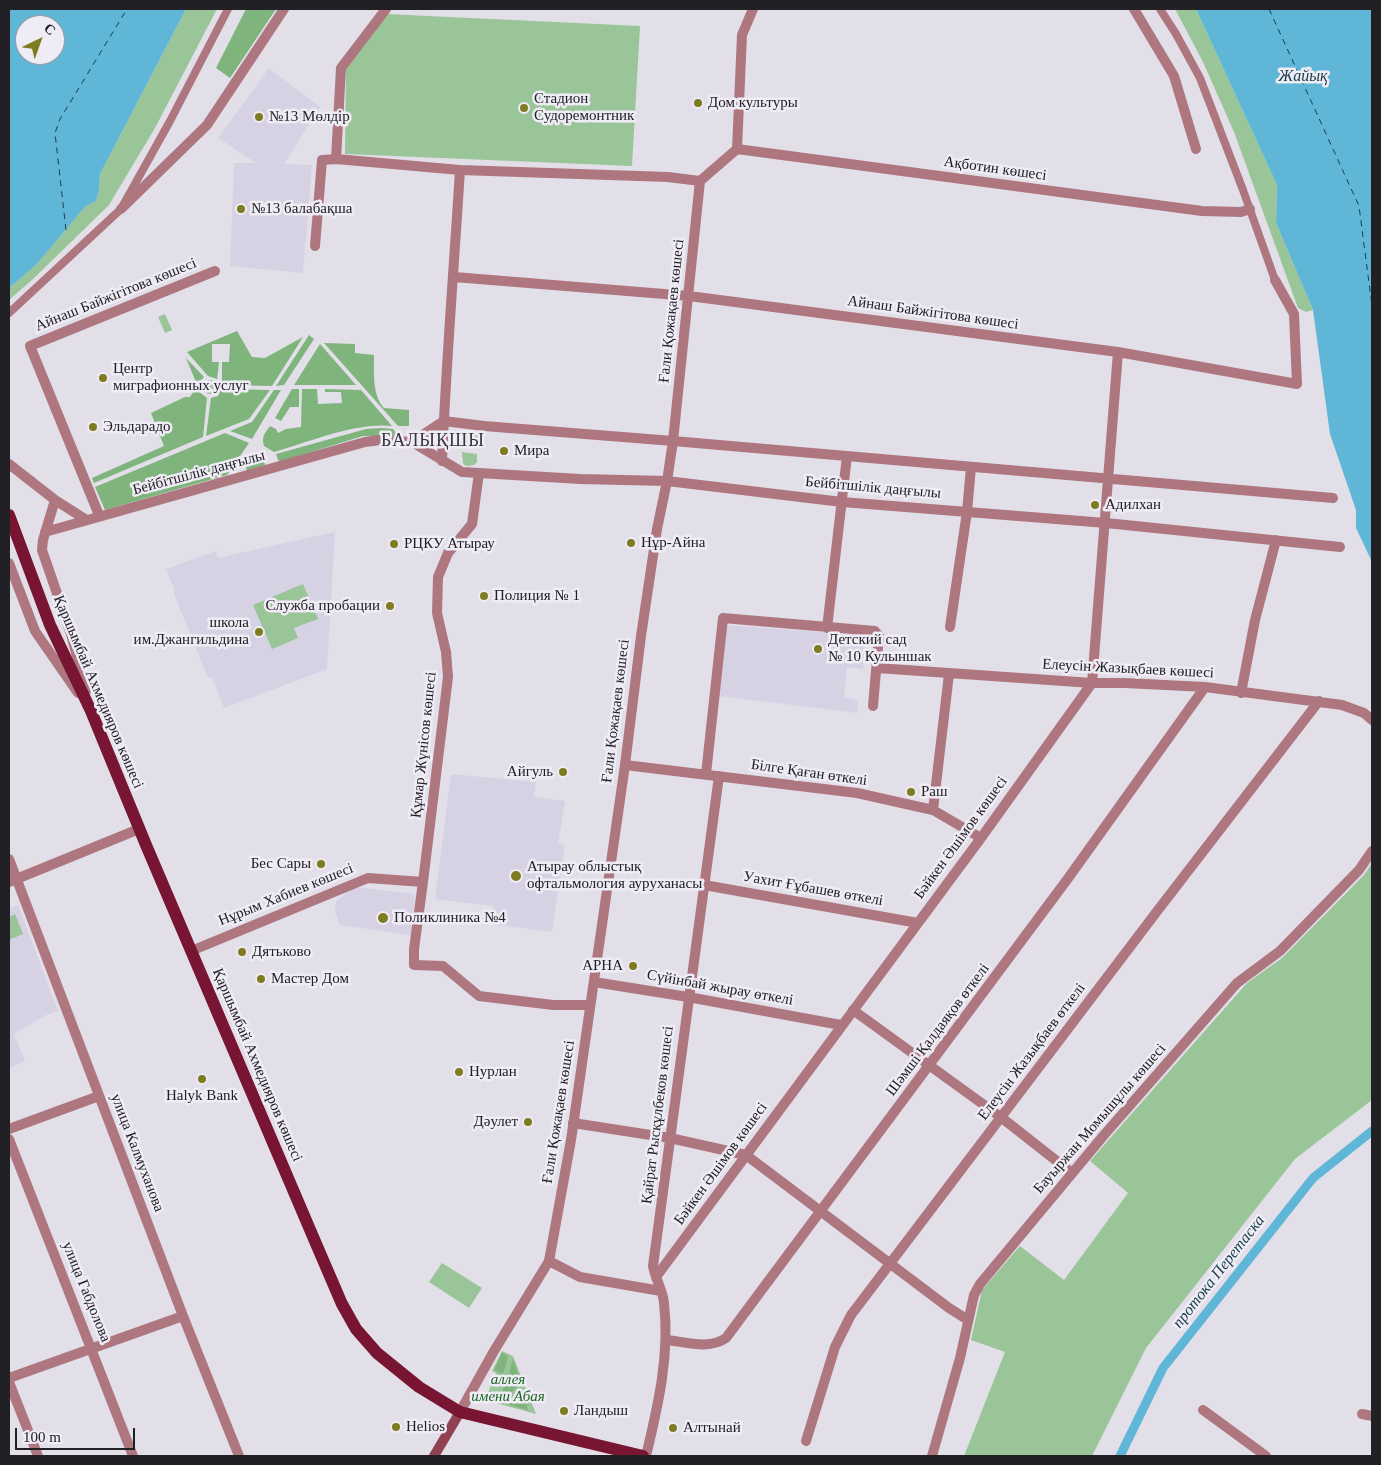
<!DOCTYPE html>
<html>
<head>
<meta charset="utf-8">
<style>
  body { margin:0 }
  #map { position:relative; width:1381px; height:1465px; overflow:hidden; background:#e2dfe9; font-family:Georgia,serif }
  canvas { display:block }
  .frame { position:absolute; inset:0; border:10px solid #212024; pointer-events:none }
  .north { position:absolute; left:15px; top:15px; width:50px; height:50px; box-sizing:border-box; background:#efecf6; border:1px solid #9d9aa2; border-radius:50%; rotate:42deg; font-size:14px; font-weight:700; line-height:20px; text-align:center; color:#212024 }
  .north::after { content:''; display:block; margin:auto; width:18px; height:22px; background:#7f7b21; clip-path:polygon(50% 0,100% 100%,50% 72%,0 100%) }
  .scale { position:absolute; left:15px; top:1428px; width:120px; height:22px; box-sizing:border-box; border:2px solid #212024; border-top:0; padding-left:6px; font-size:15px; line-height:18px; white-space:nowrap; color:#212024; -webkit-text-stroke:4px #efecf6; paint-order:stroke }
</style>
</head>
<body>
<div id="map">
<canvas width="1381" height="1465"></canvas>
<div class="frame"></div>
<div class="north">С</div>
<div class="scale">100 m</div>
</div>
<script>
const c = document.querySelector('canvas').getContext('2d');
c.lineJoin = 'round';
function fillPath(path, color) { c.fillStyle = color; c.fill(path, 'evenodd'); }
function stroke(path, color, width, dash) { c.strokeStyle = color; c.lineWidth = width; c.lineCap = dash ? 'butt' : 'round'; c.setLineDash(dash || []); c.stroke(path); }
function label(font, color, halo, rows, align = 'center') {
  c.font = font + ' Georgia,serif'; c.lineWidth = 5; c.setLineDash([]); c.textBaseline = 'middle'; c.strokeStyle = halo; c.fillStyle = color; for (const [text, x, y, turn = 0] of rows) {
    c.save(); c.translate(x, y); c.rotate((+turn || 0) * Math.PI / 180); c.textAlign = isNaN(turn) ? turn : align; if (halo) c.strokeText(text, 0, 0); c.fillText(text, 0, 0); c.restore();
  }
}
fillPath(new Path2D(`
  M269,68l51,39 -36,57 28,1 -9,108 -73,-7 4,-103h22l-38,-25z
  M335,532l-8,137 -103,39 -12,-31 -4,1 -34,-84v-5l-8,-20 50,-18 2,7z
  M724,625l141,10 -2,34 -16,-2 -3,30 14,3 -1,13 -138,-17z
  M451,774l85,8 -2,15 31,4 -7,43 7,1 -13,87 -61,-8 2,-18 -58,-7z
  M354,887l61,7 -4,41 -71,-10 -5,-15 1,-9z
  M18,905l40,106 -14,5 -30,18 11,27 -16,7v-159z`), '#d7d2e3');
fillPath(new Path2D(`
  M186,9h31l-62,119 -46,77 -77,75 -23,20v-12l27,-23 49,-58 11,-6 3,-11 1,-16z
  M1175,9h21l81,176 -1,38 37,87 -7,2 -8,-4 -64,-176 -31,-70z
  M386,14l254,12 -8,140 -287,-12 1,-86z
  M165,314l7,16 -7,3 -7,-16z
  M203 387a7 7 0 1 1 14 0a7 7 0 1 1-14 0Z
  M470,431l7,3 2,3v8l-16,-1 2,-11z
  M462,452l15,2v8l-3,3 -7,1 -4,-2z
  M303,584l15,35 -24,9 4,10 -26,11 -19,-44z
  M1372,863v237l-77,59 -149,189 -54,108h-128l41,-104 -34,-12 11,-50 38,-44 44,34 64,-87 -38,-32 157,-178 35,-25 82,-83z
  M15,914l8,20 -14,6v-23z
  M442,1263l40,25 -13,20 -40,-26z
  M502,1351l11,5 23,58 -51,-14 11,-27 -4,-2z`), '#9ac599');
fillPath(new Path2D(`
  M246,9h30l-46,69 -14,-10z
  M237,331l15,26 13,1 38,-21 -31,49 -50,-1v-23h7l1,-18h-18v18h7l-2,17 -9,-3 -21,-24z
  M309,335l5,4 -30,46 -8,1z
  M324,343l31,1v9l19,2c0,17 -2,40 10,53l25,2v16h-11z
  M320,344l1,1 35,40h-62z
  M186,358l18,19 -5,5 -1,5z
  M221,389l49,1 -21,29 -43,17 5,-38 7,-2z
  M292,389h7v18h-9l-9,14 -6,-3z
  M302,389h15l1,15 24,-1 -1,-11h-16v-3l36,1 31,36c-36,-4 -83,16 -118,26l-10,-6c-3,-9 1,-13 6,-20l6,3 2,4 8,-4 15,-2z
  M274,390h7l-29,49 -22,-8 22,-9z
  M198,391l9,7 -4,39 -109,46 -2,-5 72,-32 -13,-33 34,-16h5l3,-5z
  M382,428l11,1 5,7h-35l-84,26 -3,-8 90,-25z
  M225,433l24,10 -22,32 -122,35 -10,-23z
  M254,453l10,9 1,3 -18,6 -1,-3z
  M502,1352l6,5 -5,17 -9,-4z
  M513,1359l9,26 -14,-8z
  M506,1381l11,6 -7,7 -5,10 -7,-2z
  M513,1396l3,8 10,-2 2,8 -19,-5z`), '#7fb47d');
fillPath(new Path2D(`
  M10,9h176l-86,165 -1,16 -3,11 -11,6 -49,58 -27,23zM25,25h30v30h-30z
  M1196,9h176v553l-16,-34v-18l-26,-76 -17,-124 -37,-87 1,-38z`), '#5fb6d6');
stroke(new Path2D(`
  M1120,1456l43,-88 150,-190 59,-47`), '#5fb6d6', 9);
stroke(new Path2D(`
  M1269,9l90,197 13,100
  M66,230l-11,-97 5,-14 67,-110`), '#18404d', 1, [6, 5]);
stroke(new Path2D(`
  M1160,9l16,25 24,44 43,112 32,90
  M9,313l112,-104 49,-88 58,-112`), '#ae7780', 8);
stroke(new Path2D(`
  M753,9l-11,26 -5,114 -37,32 -27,260 -6,40 175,21 264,21 234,24
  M1134,9l40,67 22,73
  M737,149l465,62 39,1 9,-3
  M336,159l5,-91 45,-59
  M121,209l86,-84 77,-116
  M315,246l7,-86 14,-1 124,11 208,7 32,4
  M454,277l235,19 429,56 179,32 -3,-70 -19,-34
  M412,442l32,-21 40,5 189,15 660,57
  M442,461c4,-97 12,-194 18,-291
  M99,515l-69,-169 185,-75
  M950,627l17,-115 4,-45
  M827,628l20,-172
  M877,668l215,15h33l80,4 137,18 22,8 8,7
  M1241,693l14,-73 21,-80
  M625,765l232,28 76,17 48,28
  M706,774l17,-156 152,13 4,5 -6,70
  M933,810l16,-136
  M9,859l174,457 56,140
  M9,882l130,-53
  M423,882l25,-205 -2,-25 -9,-39 1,-36 10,-24 24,-29 7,-51
  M704,885l214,38
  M191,951l177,-73 55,4 -9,67v16l29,1 36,30 74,9h37
  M594,982l94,15 153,28
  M853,1010l149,108 70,55
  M573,1123l97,15 76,17 203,153 19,12
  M9,1129l90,-33
  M9,1139l124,317
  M549,1261l31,16 81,14
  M656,1277l325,-439 111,-155 26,-331
  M667,1340c19,2 42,10 59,-2l343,-461 136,-190
  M9,1378l174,-62
  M9,1382l29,74
  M1203,1410l63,46
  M1362,1414l10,2
  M806,1441l29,-94 16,-32 307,-405 161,-209
  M646,1456c12,-50 24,-101 18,-153 -1,-13 -9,-24 -11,-37l66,-490
  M932,1456l28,-98 14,-63 6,-11 124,-149 133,-152 43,-32 79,-81 13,-19`), '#ae7780', 10);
stroke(new Path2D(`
  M9,464l46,36 30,19
  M55,500l-12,40 -1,10 29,84 15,57
  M45,532l320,-90 15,-2 32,2 50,30 118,7 87,2 -10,48 -16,107 -16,129 -54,375 -22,121 -55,90 -34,61
  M9,563l26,68 43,62`), '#ae7780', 10);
stroke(new Path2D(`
  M434,1456l26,-44`), '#904252', 10);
stroke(new Path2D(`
  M9,515l41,110 41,86 55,134 171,401 25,58 14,25 21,24 42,34 41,25 183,44`), '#771533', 12);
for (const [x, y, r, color] of [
  [698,103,5,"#7f7b21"],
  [524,108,5,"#7f7b21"],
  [259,117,5,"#7f7b21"],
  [241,209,5,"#7f7b21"],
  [103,378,5,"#7f7b21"],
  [93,427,5,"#7f7b21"],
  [504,451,5,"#7f7b21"],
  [1095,505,5,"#7f7b21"],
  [631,543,5,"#7f7b21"],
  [394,544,5,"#7f7b21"],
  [484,596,5,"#7f7b21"],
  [390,606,5,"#7f7b21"],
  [259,632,5,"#7f7b21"],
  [818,649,5,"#7f7b21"],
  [563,772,5,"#7f7b21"],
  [911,792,5,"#7f7b21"],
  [321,864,5,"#7f7b21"],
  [516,876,6,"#7f7b21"],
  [383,918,6,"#7f7b21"],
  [242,952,5,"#7f7b21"],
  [633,966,5,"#7f7b21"],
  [261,979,5,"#7f7b21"],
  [459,1072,5,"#7f7b21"],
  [202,1079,5,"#7f7b21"],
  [528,1122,5,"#7f7b21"],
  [564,1411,5,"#7f7b21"],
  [396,1427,5,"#7f7b21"],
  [673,1428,5,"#7f7b21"]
]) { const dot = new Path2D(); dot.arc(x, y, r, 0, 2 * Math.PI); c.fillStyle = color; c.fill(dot); stroke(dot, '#efecf6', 2); }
label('15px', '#212024', '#efecf6', [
  ["Стадион",534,99],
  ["Судоремонтник",534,116],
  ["Дом культуры",708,103],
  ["№13 Мөлдiр",269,117],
  ["№13 балабақша",251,209],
  ["Центр",113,369],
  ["миграфионных услуг",113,386],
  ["Эльдарадо",103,427],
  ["Мира",514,451],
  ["Адилхан",1105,505],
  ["Нұр-Айна",641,543],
  ["РЦКУ Атырау",404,544],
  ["Полиция № 1",494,596],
  ["Служба пробации",380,606,"right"],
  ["школа",249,623,"right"],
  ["им.Джангильдина",249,640,"right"],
  ["Детский сад",828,640],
  ["№ 10 Кулыншак",828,657],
  ["Айгуль",553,772,"right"],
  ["Раш",921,792],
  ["Бес Сары",311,864,"right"],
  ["Атырау облыстық",527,867],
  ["офтальмология ауруханасы",527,884],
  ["Поликлиника №4",394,918],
  ["Дятьково",252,952],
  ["АРНА",623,966,"right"],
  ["Мастер Дом",271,979],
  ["Нурлан",469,1072],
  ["Halyk Bank",202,1096,"center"],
  ["Дәулет",518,1122,"right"],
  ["Ландыш",574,1411],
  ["Helios",406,1427],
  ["Алтынай",683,1428]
], 'left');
label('15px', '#212024', '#efecf6', [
  ["Ақботин көшесі",995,169,8],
  ["Айнаш Байжігітова көшесі",116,295,-22],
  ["Ғали Қожақаев көшесі",672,311,-84],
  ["Айнаш Байжігітова көшесі",933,313,8],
  ["Бейбітшілік даңғылы",199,473,-15],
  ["Бейбітшілік даңғылы",873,488,5],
  ["Елеусін Жазықбаев көшесі",1128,669,3],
  ["Қаршымбай Ахмедияров көшесі",98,692,67],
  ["Ғали Қожақаев көшесі",616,711,-83],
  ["Құмар Жүнісов көшесі",424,745,-84],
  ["Білге Қаған өткелі",809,773,8],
  ["Бәйкен Әшімов көшесі",961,838,-54],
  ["Уахит Ғұбашев өткелі",813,889,10],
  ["Нұрым Хабиев көшесі",286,895,-22],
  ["Сүйінбай жырау өткелі",720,988,10],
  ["Шәмші Қалдаяқов өткелі",938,1030,-53],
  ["Елеусін Жазықбаев өткелі",1032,1052,-53],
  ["Қаршымбай Ахмедияров көшесі",257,1065,67],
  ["Ғали Қожақаев көшесі",559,1112,-81],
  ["Қайрат Рысқұлбеков көшесі",658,1115,-83],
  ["Бауыржан Момышұлы көшесі",1100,1119,-49],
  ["улица Калмуханова",137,1153,69],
  ["Бәйкен Әшімов көшесі",721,1164,-54],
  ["улица Габдолова",86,1292,68]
]);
label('italic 15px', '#1b6520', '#efecf6', [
  ["аллея",508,1380],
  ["имени Абая",508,1397]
]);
label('italic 16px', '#18404d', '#efecf6', [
  ["Жайық",1303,77],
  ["протока Перетаска",1219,1272,-52]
]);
c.letterSpacing = '1px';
label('18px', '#37343c', '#efecf6', [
  ["БАЛЫҚШЫ",433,441]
]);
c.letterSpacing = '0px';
</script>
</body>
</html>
